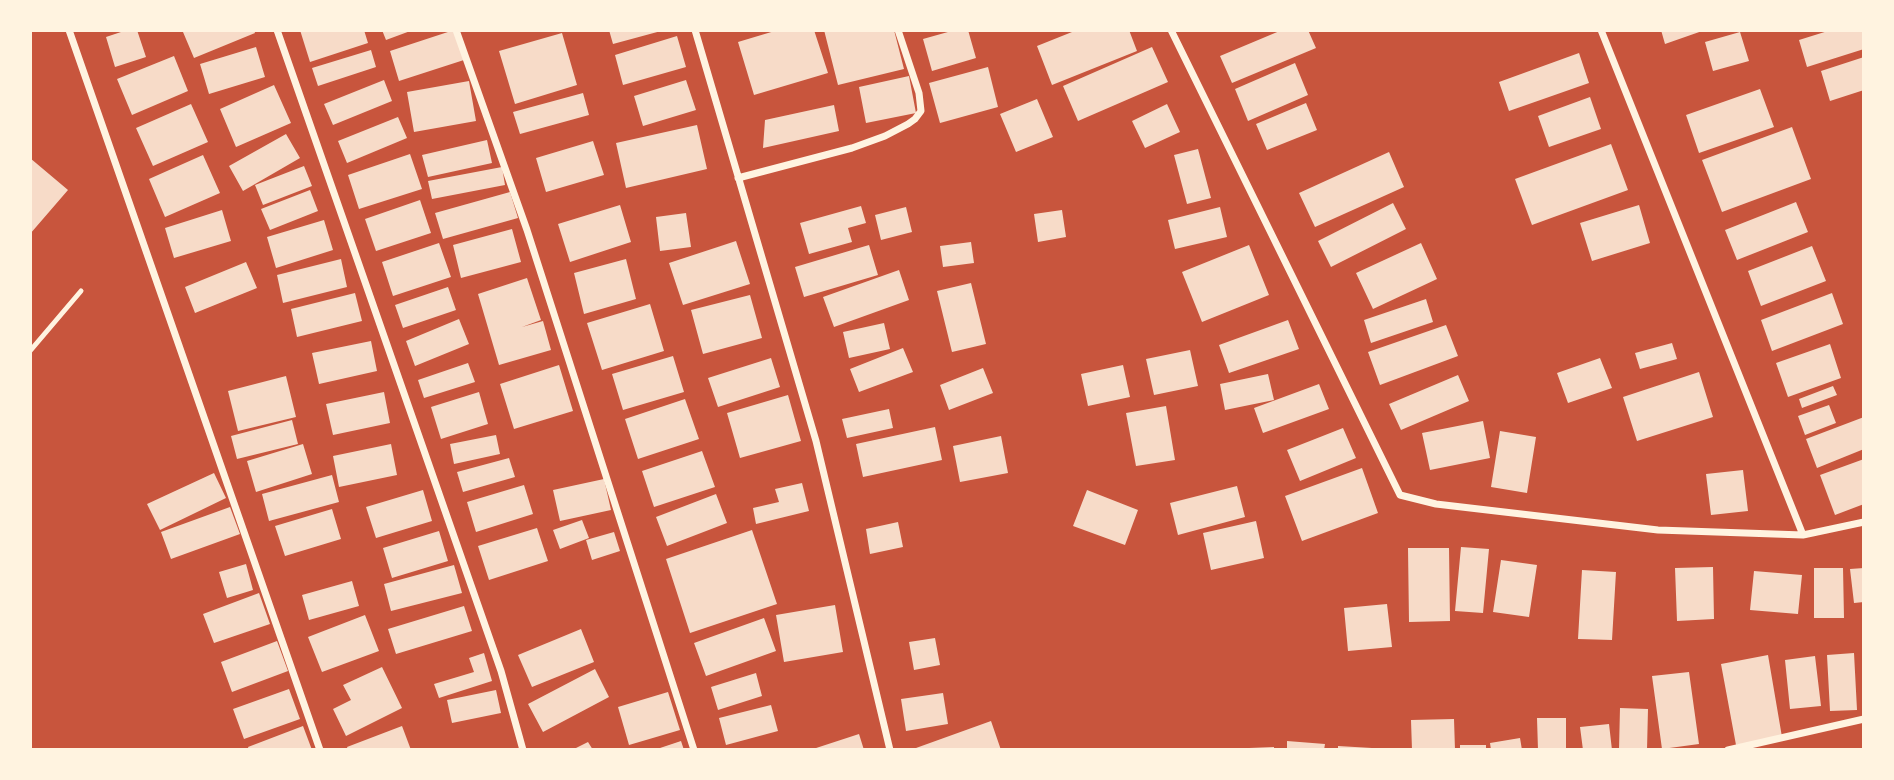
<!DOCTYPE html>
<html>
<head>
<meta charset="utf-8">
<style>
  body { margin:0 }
  #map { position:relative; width:1894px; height:780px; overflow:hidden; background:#c8553d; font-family:Arial,sans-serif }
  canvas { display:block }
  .frame { position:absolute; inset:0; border:32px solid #fff3e0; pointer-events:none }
</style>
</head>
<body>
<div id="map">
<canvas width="1894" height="780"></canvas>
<div class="frame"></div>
</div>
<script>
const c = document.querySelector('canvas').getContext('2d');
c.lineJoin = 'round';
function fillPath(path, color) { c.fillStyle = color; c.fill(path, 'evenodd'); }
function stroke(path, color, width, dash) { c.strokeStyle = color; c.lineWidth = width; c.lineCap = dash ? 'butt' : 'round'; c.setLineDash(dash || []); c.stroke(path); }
fillPath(new Path2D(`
  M127,30h10l9,27 -31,10 -9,-30z
  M187,30h67l1,3 -61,25 -11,-26z
  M300,30h64l4,13 -58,19z
  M382,30h31l-27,10z
  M454,30l13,29 -68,22 -9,-30z
  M609,30h52v1l-48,13z
  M778,30h36l14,43 -74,22 -16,-53z
  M824,30h70l10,39 -66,16z
  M955,30h13l8,28 -44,13 -9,-32z
  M1077,30h52l8,21 -85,34 -15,-39z
  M1282,30h26l8,18 -84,35 -12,-27z
  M1661,30h44l-40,14z
  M1831,30h33v19l-57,18 -8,-27z
  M1740,32l9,29 -36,10 -8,-29z
  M562,33l15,52 -62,19 -16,-53z
  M677,36l9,31 -63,18 -8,-30z
  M256,47l9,30 -56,17 -9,-30z
  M1152,47l16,35 -90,39 -15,-35z
  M371,50l5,17 -58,19 -6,-18z
  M1579,53l10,30 -80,28 -10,-29z
  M174,56l14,35 -56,24 -15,-36z
  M1864,57v33l-34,11 -9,-30z
  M1295,63l13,32 -60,26 -13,-32z
  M988,67l10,40 -58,16 -11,-40z
  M909,76l7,37 -50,10 -7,-36z
  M384,80l8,21 -59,24 -9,-21z
  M686,80l10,30 -53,16 -9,-30z
  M469,81l7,40 -62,11 -7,-40z
  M274,85l17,38 -55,24 -16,-38z
  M1760,89l14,38 -75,26 -13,-38z
  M583,93l6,22 -69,19 -7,-22z
  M1590,97l11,32 -52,18 -11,-31z
  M1037,99l16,38 -37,15 -16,-38z
  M1306,103l11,27 -50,20 -11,-26z
  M191,104l17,38 -55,24 -17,-38z
  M1167,104l13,28 -35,16 -13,-27z
  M834,105l5,26 -76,17 2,-28z
  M398,117l9,21 -60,25 -9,-22z
  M697,125l10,44 -81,19 -10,-45z
  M1792,127l19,52 -89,33 -20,-52z
  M286,134l14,24 -57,33 -14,-25z
  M487,140l5,23 -64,14 -6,-22z
  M593,141l11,34 -58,17 -10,-34z
  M1611,144l17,46 -96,35 -17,-46z
  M1198,149l13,49 -24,6 -13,-49z
  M1389,152l15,35 -89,40 -16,-34z
  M410,154l12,35 -63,20 -11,-34z
  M203,155l17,38 -55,24 -16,-38z
  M30,158l38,32 -38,44z
  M304,166l8,20 -49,19 -8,-20z
  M502,167l3,18 -73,14 -4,-18z
  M310,190l8,21 -48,19 -9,-21z
  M510,192l8,26 -75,21 -8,-26z
  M420,200l11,33 -55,18 -11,-32z
  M1796,202l12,30 -71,28 -12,-30z
  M1393,203l13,26 -75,38 -13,-26z
  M620,205l11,37 -61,20 -12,-38z
  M1639,205l11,38 -58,18 -12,-38z
  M861,206l5,17 -18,5 4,14 -43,12 -9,-31z
  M906,207l6,25 -31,8 -6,-25z
  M1220,207l7,30 -52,12 -7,-29z
  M222,210l9,31 -57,17 -9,-30z
  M1062,210l4,27 -28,5 -4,-28z
  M686,213l5,34 -31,4 -4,-34z
  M324,220l9,30 -57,18 -9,-31z
  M512,229l9,33 -60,16 -8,-33z
  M736,241l14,43 -67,21 -14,-42z
  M971,242l3,21 -31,4 -3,-21z
  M439,243l12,34 -58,19 -11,-34z
  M1421,243l16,36 -64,30 -17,-36z
  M869,245l9,30 -74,22 -9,-30z
  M1249,245l20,50 -67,27 -20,-50z
  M1812,246l14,35 -65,25 -13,-35z
  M341,259l6,28 -64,16 -6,-28z
  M626,259l10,40 -52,15 -10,-41z
  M246,262l11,26 -62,25 -10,-26z
  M899,270l10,30 -75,27 -11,-30z
  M527,278l14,42 -19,7 21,-6 8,29 -52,15 -21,-71z
  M971,283l15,61 -34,8 -15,-61z
  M448,287l8,23 -53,18 -8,-23z
  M355,293l7,28 -65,16 -6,-28z
  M1832,293l11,31 -71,27 -11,-31z
  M750,295l12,43 -59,16 -12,-44z
  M1426,299l7,23 -62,21 -7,-23z
  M650,304l14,47 -62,19 -15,-47z
  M459,319l10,25 -54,22 -9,-25z
  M1288,320l11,29 -70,24 -10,-28z
  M884,323l6,26 -41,9 -6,-26z
  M1446,325l12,31 -78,29 -12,-33z
  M371,341l6,30 -58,13 -7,-31z
  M1672,343l5,16 -37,10 -5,-16z
  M1830,344l11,34 -53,19 -12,-34z
  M903,348l10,24 -54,20 -9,-23z
  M1190,350l8,36 -44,9 -8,-36z
  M673,356l11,36 -61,18 -11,-36z
  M771,358l9,29 -62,20 -10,-29z
  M1600,358l12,30 -44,15 -11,-30z
  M468,363l7,19 -51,16 -6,-18z
  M559,365l14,46 -59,18 -14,-45z
  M1123,365l7,32 -42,9 -7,-32z
  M983,368l10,25 -44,17 -9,-25z
  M1699,372l14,45 -76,24 -14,-44z
  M1268,374l6,26 -49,10 -5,-26z
  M1458,375l11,26 -68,29 -12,-26z
  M286,376l10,41 -58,14 -10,-40z
  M1319,384l10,25 -66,24 -9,-25z
  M1833,386l4,9 -35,13 -3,-9z
  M384,392l6,31 -57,12 -7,-31z
  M479,392l9,32 -47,15 -10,-32z
  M788,395l13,46 -61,17 -13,-45z
  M685,399l14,40 -61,20 -13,-40z
  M1829,405l7,18 -31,12 -7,-19z
  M1166,406l9,54 -39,6 -10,-53z
  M889,409l4,19 -46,10 -5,-19z
  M1864,417v32l-47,19 -11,-29z
  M292,420l6,24 -61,15 -6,-23z
  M1483,421l7,37 -60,12 -8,-37z
  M935,427l7,33 -79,17 -7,-33z
  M1343,428l13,30 -56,23 -13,-31z
  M1500,431l36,6 -9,56 -36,-6z
  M496,435l4,19 -46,10 -4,-20z
  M1001,436l7,37 -48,9 -7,-36z
  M303,444l9,30 -56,18 -9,-31z
  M391,444l6,31 -58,12 -6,-31z
  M702,451l13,36 -61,20 -12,-36z
  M509,458l6,19 -52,15 -6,-20z
  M1864,459v45l-29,11 -15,-40z
  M1362,468l16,45 -76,28 -17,-45z
  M1743,470l5,41 -37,4 -5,-41z
  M214,473l12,25 -66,32 -13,-26z
  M332,475l7,27 -70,19 -7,-27z
  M604,479l7,31 -51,11 -7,-31z
  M802,483l7,28 -53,13 -3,-16 26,-6 -4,-13z
  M524,485l9,29 -57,18 -9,-30z
  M1237,486l8,31 -67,18 -8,-32z
  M423,490l9,31 -56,17 -10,-31z
  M1087,490l51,20 -13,35 -52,-19z
  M716,494l11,29 -60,23 -11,-29z
  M230,507l10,27 -69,25 -10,-27z
  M332,509l9,30 -56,17 -10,-30z
  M582,520l7,18 -29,11 -7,-19z
  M1256,521l8,37 -53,12 -8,-37z
  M898,522l5,25 -33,7 -4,-25z
  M537,528l11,33 -59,19 -11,-34z
  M752,530l25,74 -87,29 -24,-74z
  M439,531l9,30 -56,17 -9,-30z
  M614,532l6,19 -28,9 -6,-20z
  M1461,547l28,2 -6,64 -28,-2z
  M1408,548h41l1,73 -41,1z
  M1501,560l36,5 -8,52 -36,-5z
  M246,564l7,26 -26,8 -8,-26z
  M454,565l8,28 -71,18 -7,-27z
  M1713,567l1,52 -37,2 -2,-53z
  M1814,568h29l1,50h-30z
  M1864,568v34l-10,1 -4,-34z
  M1582,570l34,2 -4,68 -34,-1z
  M1754,571l48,4 -4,39 -48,-4z
  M352,581l7,25 -50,14 -7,-25z
  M259,593l11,31 -56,19 -11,-29z
  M1387,604l5,43 -44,4 -4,-43z
  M835,605l8,47 -59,10 -8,-47z
  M464,606l8,25 -76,23 -8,-25z
  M365,615l14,36 -57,21 -14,-35z
  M764,618l12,33 -70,25 -12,-33z
  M581,629l13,33 -62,25 -14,-32z
  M935,638l5,27 -26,5 -5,-28z
  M277,641l11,30 -56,21 -11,-30z
  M484,653l8,28 -53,17 -5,-14 40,-12 -5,-14z
  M1854,653l3,57 -27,1 -3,-56z
  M1768,655l14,82 -46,8 -15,-81z
  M1815,656l6,50 -31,3 -5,-49z
  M382,667l20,41 -56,28 -13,-27 18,-9 -8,-15z
  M595,669l14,28 -66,35 -15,-28z
  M1689,672l10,72 -37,5 -10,-73z
  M756,673l6,23 -44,14 -7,-23z
  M289,689l11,30 -56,20 -11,-30z
  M496,690l5,23 -49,10 -5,-23z
  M668,692l12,38 -51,15 -11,-38z
  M943,693l5,31 -42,7 -5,-32z
  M771,705l7,26 -52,14 -7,-27z
  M1620,708l28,1 -1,41h-28z
  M1537,718h29v32h-28z
  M1454,719l1,31h-43l-1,-30z
  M991,721l10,29h-85v-2z
  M1609,724l3,26h-29l-3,-23z
  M303,726l9,24h-63l-1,-3z
  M402,726l9,24h-63l-1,-3z
  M859,734l5,16h-54z
  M1520,738l2,12h-31l-1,-7z
  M681,741l3,9h-30z
  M1287,741l38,3 -1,6h-37z
  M588,742l5,8h-21z
  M1460,745h26v5h-26z
  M1338,746l34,2v2h-34z
  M1274,747v3h-25v-2z`), '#f7dbc8');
stroke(new Path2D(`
  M30,351l51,-60`), '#fff3e0', 5);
stroke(new Path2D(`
  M69,30l251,720
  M277,30l224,641 22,79
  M456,30l71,200 167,520
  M695,30l121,411 74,309
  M1171,30l229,465 36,9 222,26 145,5 61,-13
  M1601,30l202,505
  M738,178l114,-30 33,-12 23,-12 7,-5 6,-8 -2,-18 -21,-63
  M1728,750l136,-31`), '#fff3e0', 7);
</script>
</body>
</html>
